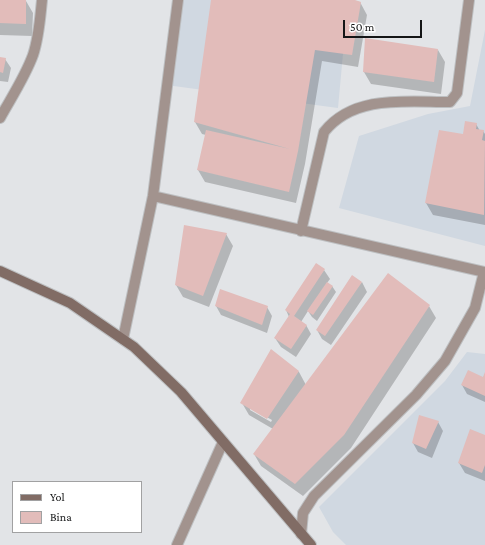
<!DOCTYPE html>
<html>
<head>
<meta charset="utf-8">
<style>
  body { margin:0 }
  #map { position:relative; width:485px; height:545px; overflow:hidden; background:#e2e4e7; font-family:"Crimson Pro",serif }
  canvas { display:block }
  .legend { position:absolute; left:12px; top:481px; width:130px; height:52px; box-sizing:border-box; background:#fff; border:1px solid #a1a1a2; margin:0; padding:5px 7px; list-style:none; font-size:12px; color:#141516 }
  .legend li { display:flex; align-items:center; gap:8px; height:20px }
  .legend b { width:20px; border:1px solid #a1a1a2 }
  .scale { position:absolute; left:343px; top:20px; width:79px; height:18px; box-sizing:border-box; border:2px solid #141516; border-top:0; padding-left:5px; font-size:12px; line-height:14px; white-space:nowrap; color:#141516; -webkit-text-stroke:3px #fff; paint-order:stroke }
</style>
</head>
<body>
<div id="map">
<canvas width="485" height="545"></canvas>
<ul class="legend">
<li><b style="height:5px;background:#816c65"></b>Yol</li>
<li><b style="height:11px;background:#e2bcba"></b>Bina</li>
</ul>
<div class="scale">50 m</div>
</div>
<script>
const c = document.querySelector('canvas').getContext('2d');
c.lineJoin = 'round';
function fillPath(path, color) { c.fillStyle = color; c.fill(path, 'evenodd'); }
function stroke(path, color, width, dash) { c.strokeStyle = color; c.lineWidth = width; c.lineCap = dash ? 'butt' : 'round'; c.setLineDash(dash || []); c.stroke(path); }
fillPath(new Path2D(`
  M176,0h172l-10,108 -172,-23z
  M485,30v216l-146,-38 20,-72 69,-22 42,-8z
  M467,352l18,2v191h-139l-13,-13 -14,-25 126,-126z`), '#d0d8e1');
fillPath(new Path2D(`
  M0,0l26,1 7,12 -1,23 -32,-1z
  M212,0h139l9,2 7,13 -9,52 -36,-6 -17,103 -9,39 -91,-21 -7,-12 8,-35 -4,-1 -7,-12z
  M438,50l7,12 -4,32 -70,-10 -7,-12z
  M0,58l5,1 6,9 -3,14 -8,-1z
  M476,124l4,7h3l2,3v91l-52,-10 -7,-12z
  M226,234l7,12 -24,61 -26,-10 -7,-12z
  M324,270l6,9 -3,4 5,3 4,6 -19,29 -5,-4 -4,-6 -7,11 5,3 5,9 -15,23 -15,-10 -6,-9 14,-21 -3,-7z
  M362,282l5,10 -36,53 -9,-6 -5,-9z
  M216,306l51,1 5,9 -5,17 -46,-18z
  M429,306l7,12 -85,130 -48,48 -42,-30 -7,-12 19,-25 -24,-14 -7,-12 29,-53 28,22 7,13zM250,408l22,12 -1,2 -21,-12z
  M485,374v28l-18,-8 -5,-9 21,-7z
  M438,422l5,9 -11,27 -14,-6 -5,-9z
  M485,436v45l-20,-8 -6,-10z`), '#0003');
fillPath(new Path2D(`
  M0,0h26v24l-26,-1z
  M211,0h144l6,2 -9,53 -37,-5 -17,101 -9,41 -92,-22 9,-40 84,19 -96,-27z
  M365,38l73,11 -4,33 -71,-10z
  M0,57l6,1 -3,15 -3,-1z
  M465,121l12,2 -1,6 8,1 -2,10 3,1 -1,74 -59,-12 14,-73 24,4z
  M184,225l43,8 -24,63 -28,-11z
  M316,263l9,6 -31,47 13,9 -16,24 -17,-11 16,-24 -5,-4z
  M388,273l42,32 -86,130 -49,49 -42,-30z
  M352,275l10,7 -37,54 -9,-6z
  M327,282l6,4 -20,29 -6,-4z
  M220,289l48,17 -6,19 -47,-19z
  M271,349l28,22 -32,48 -27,-16z
  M468,370l15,7 2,-5v24l-24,-11z
  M419,415l20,6 -13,28 -14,-6z
  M470,429l15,6v30l-3,8 -24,-10z`), '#e2bcba');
const street = new Path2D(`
  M0,118c11,-20 25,-41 33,-63 6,-18 7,-36 9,-55
  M153,196l331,76 -9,36 -30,53 -29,34 -102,101 -11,17 -2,21
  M301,231l23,-99c30,-38 83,-30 126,-30l7,-9 12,-93
  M123,339l30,-143 25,-196
  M177,545l46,-103`);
const secondary = new Path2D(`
  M0,271l70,32 64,44 47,45 130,153`);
stroke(street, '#bdbfc1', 12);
stroke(secondary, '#bdbfc1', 12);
stroke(street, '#a2938e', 10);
stroke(secondary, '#816c65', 10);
</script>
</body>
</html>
